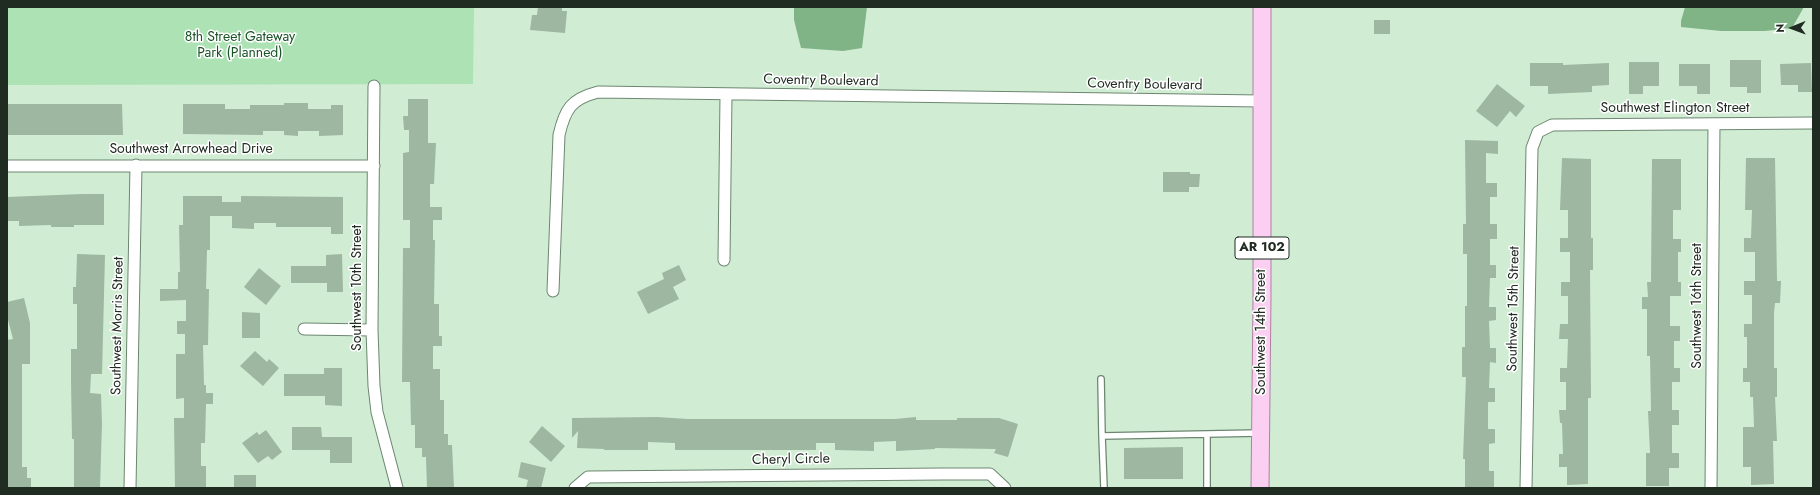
<!DOCTYPE html>
<html>
<head>
<meta charset="utf-8">
<style>
  body { margin:0 }
  #map { position:relative; width:1820px; height:495px; overflow:hidden; background:#d0ecd3; font-family:Jost,sans-serif }
  canvas { display:block }
  .frame { position:absolute; inset:0; border:8px solid #202b22; pointer-events:none }
  .north { position:absolute; left:1772px; top:8px; width:40px; height:40px; -webkit-text-stroke:3px #fff; paint-order:stroke; rotate:269deg; font-size:11px; font-weight:700; line-height:16px; text-align:center; color:#202b22 }
  .north::after { content:''; display:block; margin:auto; width:14px; height:18px; background:#202b22; clip-path:polygon(50% 0,100% 100%,50% 72%,0 100%) }
</style>
</head>
<body>
<div id="map">
<canvas width="1820" height="495"></canvas>
<div class="frame"></div>
<div class="north">N</div>
</div>
<script>
const c = document.querySelector('canvas').getContext('2d');
c.lineJoin = 'round';
function fillPath(path, color) { c.fillStyle = color; c.fill(path, 'evenodd'); }
function stroke(path, color, width, dash) { c.strokeStyle = color; c.lineWidth = width; c.lineCap = dash ? 'butt' : 'round'; c.setLineDash(dash || []); c.stroke(path); }
function label(font, color, halo, rows, align = 'center') {
  c.font = font + ' Jost,sans-serif'; c.lineWidth = 3; c.setLineDash([]); c.textBaseline = 'middle'; c.strokeStyle = halo; c.fillStyle = color; for (const [text, x, y, turn = 0] of rows) {
    c.save(); c.translate(x, y); c.rotate((+turn || 0) * Math.PI / 180); c.textAlign = isNaN(turn) ? turn : align; if (halo) c.strokeText(text, 0, 0); c.fillText(text, 0, 0); c.restore();
  }
}
fillPath(new Path2D(`
  M7,7h467l-1,77 -466,1z`), '#ace2b4');
fillPath(new Path2D(`
  M794,7h73l-5,41 -19,3 -42,-3 -7,-28z
  M1685,7h119l-12,21 -27,3h-44l-40,-4v-6z`), '#80b487');
fillPath(new Path2D(`
  M538,7h24v4h5l-2,22 -35,-3 2,-15h5z
  M1374,20h16v14h-16z
  M1730,60h31v33h-14v-6h-17z
  M1629,62h30v24h-16v8h-14z
  M1530,63h33v2l46,-2v22l-17,1v6l-44,2v-8h-18z
  M1811,63l1,29h-14v-7h-17l-1,-21z
  M1679,64h31v30h-13v-8h-18z
  M1497,84l28,22 -9,11 -6,-6 -13,16 -21,-16z
  M408,99h20v44h8l-2,41h-4v23h12v13h-9v20h2l-1,64h5v32h3v10h-9v23h7v31h4v34h4v11h4l2,43h-27l-1,-31h-4v-9h-7v-23h-4l-1,-43h-8l1,-134h7v-28h-7v-67l6,-1v-22h-5l-1,-14h5z
  M284,103h24v6h23v-4h12v30l-24,1v-5h-21v5l-14,-1v-4h-21v4l-80,-1v-30h42v5h25v-4h34z
  M8,104h114l1,31h-116z
  M1465,140l33,1v13l-12,-1v30h11v14h-7v27h7v15h-7v26h6v13h-6l-1,29h7v13l-7,1 1,27h6v15l-6,-1 -1,26h6v14h-7v27h7v14l-6,1v27h5v17h-29v-29h-2l3,-82h-4v-30h3v-41h2v-52h-4v-30h3z
  M1562,158l29,1v79h2v32h-3l1,128h-3v86l-21,1v-18h-8v-13h4l-1,-31h-2l-1,-13h7v-28h-6v-14h7l1,-29h-9l1,-15h8v-28h-7v-14h9v-30h-10v-14h8v-28h-8z
  M1746,158h29l2,123h4l-1,22h-5l-1,10v55h3v29h-2l2,44h-4l1,43 -23,1v-18h-8v-40h11l-1,-30h-3v-15h-7v-14h4v-31h-3v-13h8v-29h-8v-14h11v-29h-11v-14h7l1,-28h-7z
  M1652,159h29v51h-8v29h8v13h-3v30h3v14h-11v30h10v15h-6v27h6v14h-8v28h7v15h-7v28h7v15h-10v18h-23v-33h4l-2,-42h3l-1,-55h-3v-47h-5v-12h6l-1,-15h4z
  M1163,172h27v2h10l-1,13h-10v5h-26z
  M83,194h21v31h-30v2h-23v-2l-32,1v-5h-12v-24z
  M183,196h39v6h19v-6l102,1v37h-12v-7h-55v-4h-22v6l-22,-1v-12h-22v34h-3l-1,39h3l-1,56h-5l1,40h2v8h7v11h-7l-1,39h-4v23h5v22h-31l-1,-70h10v-20l-8,1v-45h9v-20h-8v-13h9v-21l-26,1v-12h18v-17h2l-1,-47h4z
  M77,254l28,1 -3,119h-11l-1,19 11,1 1,30 -2,64h-26v-49h-2l-1,-58v-32h6v-45h-4v-17h3z
  M342,254l1,38h-16v-9h-36v-17h35v-11z
  M679,265l7,15 -13,7 6,12 -31,15 -11,-22 27,-13 -2,-6z
  M259,268l22,18 -15,19 -22,-18z
  M24,298l6,25v41h-8v103h5v11h4v10h-24v-148l6,-1 -6,-23v-14z
  M242,312l18,1v25h-18z
  M255,351l12,11 2,-3 10,9 -16,18 -23,-20z
  M324,368h18v38l-17,-1v-9h-41v-22h40z
  M657,417l31,2h207l21,-2v3h41v-2h42l19,6 -10,33 -14,-4 2,-4 -61,-1v1l-39,2v-10l-22,1v9l-39,-1v-7h-19v7h-141v-7l-27,-1v8h-44v-1l-27,-1 1,-17 -6,7v-20z
  M542,426l23,20 -14,16 -22,-20z
  M292,427h29l1,10h30v26h-22v-13h-38z
  M266,430l16,22 -10,8 -4,-4 -10,7 -16,-20 15,-11 2,3z
  M1183,447v32h-59v-31z
  M521,462l25,6 -5,20h-15l2,-8 -10,-3z
  M234,475h22v13h-22z`), '#9db7a0');
const lane = new Path2D(`
  M1101,379l1,57
  M1207,434v54
  M1104,488l-2,-52 157,-3`);
const street = new Path2D(`
  M374,86l-2,244 2,56 3,26 20,76
  M7,166h367
  M724,260l2,-165
  M553,291l6,-156c6,-26 12,-36 39,-43l664,9
  M304,329l68,1
  M130,488l6,-323
  M575,488l13,-11 355,-3h47l15,14
  M1526,488l6,-340 6,-16 14,-7 261,-2
  M1711,488l3,-364`);
const primary = new Path2D(`
  M1260,488l2,-191v-290`);
stroke(lane, '#6d8670', 8);
stroke(street, '#6d8670', 13);
stroke(primary, '#ad81a2', 19);
stroke(lane, '#fff', 5.5);
stroke(street, '#fff', 11);
stroke(primary, '#fbcff1', 17);
for (const [x, y, w] of [
  [1262,248,54]
]) { const box = new Path2D(); box.roundRect(x - w / 2, y - 11, w, 22, 3); c.fillStyle = '#fff'; c.fill(box); stroke(box, '#202b22', 1); }
label('bold 13px', '#202b22', null, [
  ["AR 102",1262,248]
]);
label('14px', '#1a5328', '#fff', [
  ["8th Street Gateway",240,38],
  ["Park (Planned)",240,54]
]);
label('14px', '#202b22', '#fff', [
  ["Coventry Boulevard",821,81,1],
  ["Coventry Boulevard",1145,85,1],
  ["Southwest Elington Street",1675,109],
  ["Southwest Arrowhead Drive",191,150],
  ["Southwest 10th Street",358,288,-90],
  ["Southwest 16th Street",1698,306,-90],
  ["Southwest 15th Street",1514,309,-89],
  ["Southwest Morris Street",118,326,-89],
  ["Southwest 14th Street",1262,332,-90],
  ["Cheryl Circle",791,460,-1]
]);
</script>
</body>
</html>
